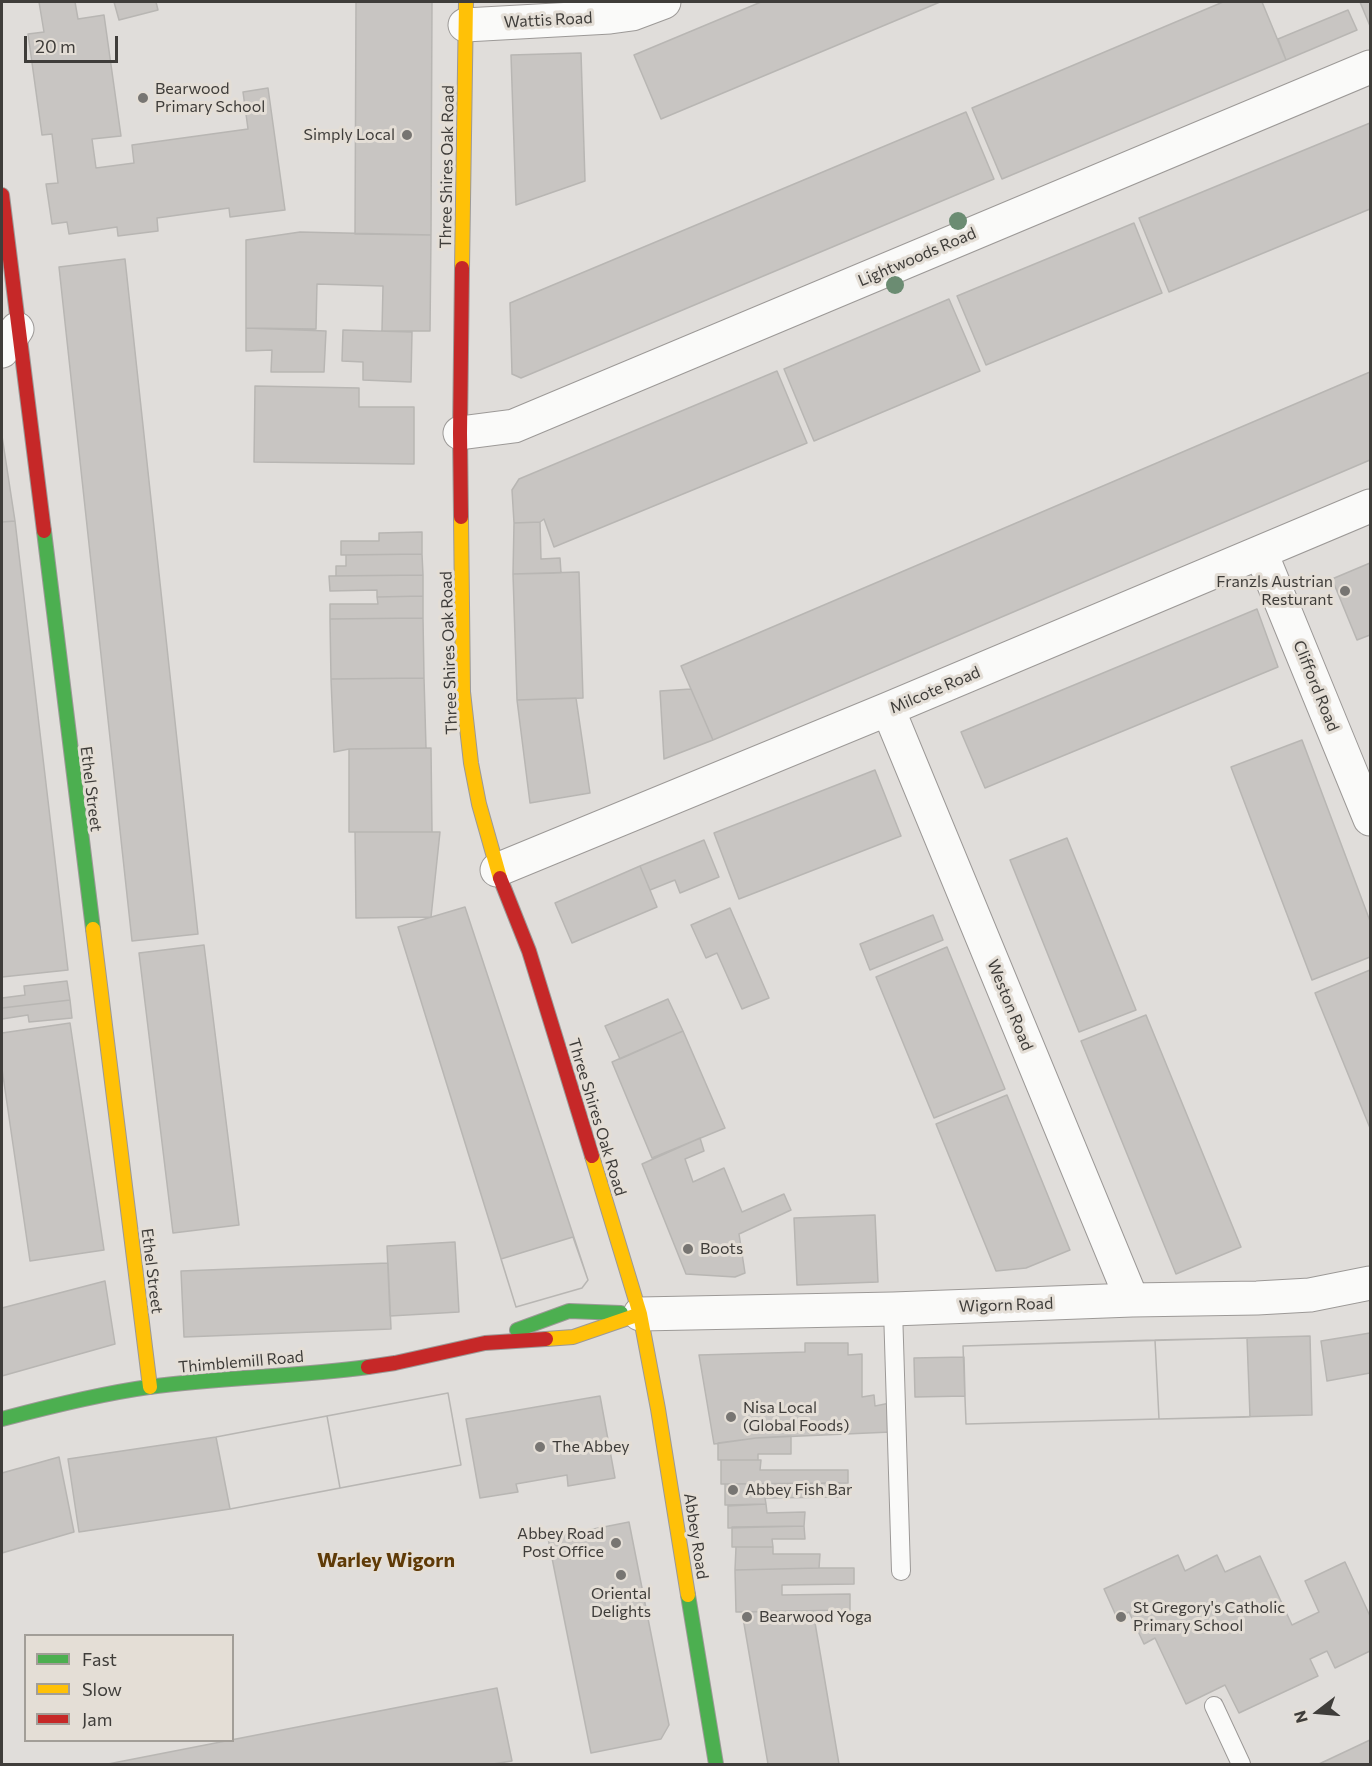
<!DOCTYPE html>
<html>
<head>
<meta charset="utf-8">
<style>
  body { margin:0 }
  #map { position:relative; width:1372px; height:1766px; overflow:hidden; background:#e0ddda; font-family:Commissioner,sans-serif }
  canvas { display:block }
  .frame { position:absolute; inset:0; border:3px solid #3f3d3a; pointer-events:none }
  .legend { position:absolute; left:24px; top:1634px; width:210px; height:108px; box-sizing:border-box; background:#e4ded6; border:2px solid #a29e98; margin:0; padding:8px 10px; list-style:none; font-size:18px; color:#3f3d3a }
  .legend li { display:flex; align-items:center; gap:12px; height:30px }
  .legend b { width:30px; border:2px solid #a29e98 }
  .north { position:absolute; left:1288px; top:1682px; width:60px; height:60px; -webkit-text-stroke:4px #e4ded6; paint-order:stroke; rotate:254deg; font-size:16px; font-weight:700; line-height:24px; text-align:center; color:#3f3d3a }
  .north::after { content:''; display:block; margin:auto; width:21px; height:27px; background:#3f3d3a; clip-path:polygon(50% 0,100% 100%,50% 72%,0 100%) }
  .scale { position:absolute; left:24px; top:36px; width:94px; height:27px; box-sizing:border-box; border:3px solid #3f3d3a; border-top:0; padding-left:8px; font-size:18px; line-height:21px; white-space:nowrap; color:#3f3d3a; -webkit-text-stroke:4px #e4ded6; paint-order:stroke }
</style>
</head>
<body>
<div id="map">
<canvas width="1372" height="1766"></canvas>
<div class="frame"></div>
<ul class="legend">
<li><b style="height:8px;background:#4caf50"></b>Fast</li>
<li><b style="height:8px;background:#ffc107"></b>Slow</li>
<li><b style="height:8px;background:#c62828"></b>Jam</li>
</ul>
<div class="north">N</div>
<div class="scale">20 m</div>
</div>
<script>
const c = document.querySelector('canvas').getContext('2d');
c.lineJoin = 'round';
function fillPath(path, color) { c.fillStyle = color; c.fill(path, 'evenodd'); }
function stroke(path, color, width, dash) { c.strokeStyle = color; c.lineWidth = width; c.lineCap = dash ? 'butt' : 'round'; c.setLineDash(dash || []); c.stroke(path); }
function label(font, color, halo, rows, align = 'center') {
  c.font = font + ' Commissioner,sans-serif'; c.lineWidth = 6; c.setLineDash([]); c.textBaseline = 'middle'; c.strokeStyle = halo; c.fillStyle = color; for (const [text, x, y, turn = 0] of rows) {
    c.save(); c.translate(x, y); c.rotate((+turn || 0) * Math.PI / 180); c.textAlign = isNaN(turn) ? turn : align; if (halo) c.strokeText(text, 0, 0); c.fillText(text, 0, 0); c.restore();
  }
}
const building = new Path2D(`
  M39,2h36l3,17 26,-4 17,121 -29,3 4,29 38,-5 -2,-18 116,-16 -5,-37 25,-4 17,122 -55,7 -1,-9 -72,10 1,13 -40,5 -1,-9 -48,7 -2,-12 -15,2 -6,-40 12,-1 -6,-49 -10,1 -14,-101 16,-2z
  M114,2h42l2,8 -39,10z
  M356,2h76l-1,233 -76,-1z
  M761,2h179l-279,117 -27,-64z
  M1223,2h39l24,58 -284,119 -30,-71z
  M1360,2h10v24z
  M1348,10l9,20 -71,30 -8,-21z
  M581,53l4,128 -69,24 -5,-150z
  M966,112l28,67 -473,199 -9,-4 -2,-71z
  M1370,123v86l-201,83 -30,-74z
  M1134,223l28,70 -176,72 -29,-69z
  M300,232l131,3 -1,96h-48l1,-45 -66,-2 -1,45 -70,-1v-88z
  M125,259l73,675 -66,7 -73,-674z
  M949,299l31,72 -166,70 -30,-72z
  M246,328l80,3 -2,41h-53l1,-22 -26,1z
  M343,330l69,2 -1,50 -48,-2v-18l-21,-1z
  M777,371l30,72 -253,104 -10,-28 -4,3 -26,1 -2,-33 7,-11z
  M1370,372v88l-657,280 -32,-74z
  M255,386l104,2v19h55v57l-160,-2z
  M2,436l13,85 -13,1z
  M15,521l53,449 -66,7v-455z
  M540,522l1,37 19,-1 1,15 -48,1 1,-51z
  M422,532v22l-81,1v-14h38v-8z
  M422,554l1,21 -87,1v-10h10v-11z
  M1370,563v72l-13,5 -25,-61z
  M579,572l4,126 -66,2 -4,-126z
  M423,575v21l-46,1v-7l-47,1 -1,-15z
  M423,596v22l-93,1v-15h48l-1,-7z
  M1257,609l21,58 -293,121 -24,-56z
  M423,618l1,60 -93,1 -1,-60z
  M424,678l2,70 -77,1 -15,3 -3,-73z
  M691,689l22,51 -49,19 -4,-68z
  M576,698l14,95 -60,10 -13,-103z
  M1302,740l68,181v36l-58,23 -81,-213z
  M431,748l1,84h-83v-83z
  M875,770l26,66 -162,63 -25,-66z
  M355,832h85l-9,85 -75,1z
  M1067,838l69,172 -57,22 -69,-172z
  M704,840l15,37 -39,16 -5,-13 -25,10 -10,-24z
  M640,866l17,41 -85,36 -17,-40z
  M465,907l123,373 -6,8 -66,19 -118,-380z
  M730,908l39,90 -27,11 -25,-56 -11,5 -15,-33z
  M933,915l10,25 -73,30 -10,-26z
  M204,945l35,280 -66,8 -34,-280z
  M947,947l58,142 -71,29 -58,-141z
  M1370,970v158l-55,-135z
  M67,981l3,19 -68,8v-10l23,-3 -1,-9z
  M668,999l15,32 -63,28 -15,-33z
  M70,1000l2,18 -43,4 -1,-7 -26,4v-11z
  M1146,1015l95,232 -65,27 -95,-233z
  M70,1023l34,227 -74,11 -28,-192v-36z
  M683,1031l42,97 -73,30 -40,-96z
  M1007,1095l63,155 -44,18 -30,3 -60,-147z
  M700,1138l4,13 -19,8 8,23 31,-14 18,44 42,-18 7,16 -52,24 6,39 -10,4 -49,-3 -44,-110z
  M875,1215l3,67 -81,3 -3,-67z
  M573,1237l15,43 -6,8 -66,19 -15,-48z
  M455,1242l4,70 -69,4 -3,-70z
  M388,1263l3,66 -207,8 -3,-66z
  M105,1281l10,63 -113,32v-68z
  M1370,1333v40l-43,8 -6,-40z
  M1310,1336l2,79 -346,9 -3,-78z
  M1247,1338l3,79 -91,2 -4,-79z
  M1155,1340l4,79 -193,5 -3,-78z
  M805,1343h43v12l14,-1v43l12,-2 1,11 15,-3 1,29 -135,6 -42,6 -15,-89 106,-3z
  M964,1357l1,39 -50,1 -1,-39z
  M448,1393l13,72 -231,44 -14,-72z
  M448,1393l13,72 -121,23 -13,-72z
  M600,1396l15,82 -47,8 -1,-11 -51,9 2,8 -38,6 -14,-79z
  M327,1416l13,72 -110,21 -14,-72z
  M791,1436v18h-33v6h-40v-17l38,-5z
  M216,1437l14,72 -151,23 -11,-73z
  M59,1457l15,75 -72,21v-80z
  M721,1460h40l-1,10h88v13l-123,1h-4z
  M840,1483l1,14 -76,1 1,6 -41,1v-21z
  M766,1504l1,9 38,-1 -1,14 -76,2v-22z
  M629,1522l40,203 -8,14 -70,14 -43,-215z
  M804,1526l1,13h-33l1,8h-41v-20z
  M736,1547h37v7h47l-1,14 -84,2z
  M1178,1555l7,16 32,-16 8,17 35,-16 32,69 27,-13 -14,-31 40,-19 25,54v35l-35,17 -8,-17 -17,8 8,17 -79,37 -14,-28 -39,19 -31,-66 -11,6 -15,-32 -12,6 -13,-29z
  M819,1568h35v16l-72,1v10l68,-1v16l-114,2 -1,-42z
  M813,1611l26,153h-71l-26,-152z
  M497,1688l15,73 -19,3h-385z
  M1370,1740v24h-51z`);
fillPath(building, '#c8c5c2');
stroke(building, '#b8b6b3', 1.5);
const lane = new Path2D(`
  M893,1309l8,262
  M1214,1706l27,58`);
const street = new Path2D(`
  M465,25l145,-8 22,-3 32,-12
  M2,351l15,-22
  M460,433l54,-7 856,-359
  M1261,553l109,266
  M888,709l244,591
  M497,870l391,-161 482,-203
  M640,1314l253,-5 239,-9 125,-2 53,-3 60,-12`);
const fast = new Path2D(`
  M44,531l49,398
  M517,1330l52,-19 52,2
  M2,1419c49,-13 97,-25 147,-32 73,-10 146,-10 219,-20
  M688,1595l28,169`);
const slow = new Path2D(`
  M462,268l4,-266
  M461,517l2,175 8,71 8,41 21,74
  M93,929l57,458
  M592,1156l48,158 18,95 30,186
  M546,1339l27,-2 67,-23`);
const jam = new Path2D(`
  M2,195l42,336
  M461,517l-1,-84 2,-165
  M500,878l29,73 63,205
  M368,1367l27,-4 90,-20 61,-4`);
stroke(lane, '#9c9997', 20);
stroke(street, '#9c9997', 35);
stroke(fast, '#9c9997', 16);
stroke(slow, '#9c9997', 16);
stroke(jam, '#9c9997', 16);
stroke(lane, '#fafaf9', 18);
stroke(street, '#fafaf9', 33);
stroke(fast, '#4caf50', 14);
stroke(slow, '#ffc107', 14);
stroke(jam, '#c62828', 14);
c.fillStyle = '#6b8c72';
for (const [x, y] of [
  [958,221],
  [895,285]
]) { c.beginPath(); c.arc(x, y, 9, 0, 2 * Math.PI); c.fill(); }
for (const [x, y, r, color] of [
  [143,98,6,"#777572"],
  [407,135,6,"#777572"],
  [1345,591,6,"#777572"],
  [688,1249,6,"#777572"],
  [731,1417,6,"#777572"],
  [540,1447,6,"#777572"],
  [733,1490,6,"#777572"],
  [616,1543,6,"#777572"],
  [621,1575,6,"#777572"],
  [747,1617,6,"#777572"],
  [1121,1617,6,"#777572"]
]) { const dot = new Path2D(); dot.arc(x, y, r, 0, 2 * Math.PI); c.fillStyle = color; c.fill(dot); stroke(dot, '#e4ded6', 2); }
label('16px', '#3f3d3a', '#e4ded6', [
  ["Wattis Road",548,20,-3],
  ["Three Shires Oak Road",447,167,-89],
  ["Lightwoods Road",917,257,-23],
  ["Three Shires Oak Road",449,653,-92],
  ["Clifford Road",1316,686,68],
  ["Milcote Road",935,690,-23],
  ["Ethel Street",91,789,83],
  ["Weston Road",1010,1005,68],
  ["Three Shires Oak Road",597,1117,73],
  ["Ethel Street",152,1271,83],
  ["Wigorn Road",1006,1305,-2],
  ["Thimblemill Road",241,1362,-5],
  ["Abbey Road",696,1536,81]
]);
label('16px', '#3f3d3a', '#e4ded6', [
  ["Bearwood",155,89],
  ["Primary School",155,107],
  ["Simply Local",395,135,"right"],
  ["Franzls Austrian",1333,582,"right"],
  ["Resturant",1333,600,"right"],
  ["Boots",700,1249],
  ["Nisa Local",743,1408],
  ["(Global Foods)",743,1426],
  ["The Abbey",552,1447],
  ["Abbey Fish Bar",745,1490],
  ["Abbey Road",604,1534,"right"],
  ["Post Office",604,1552,"right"],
  ["Oriental",621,1594,"center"],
  ["Delights",621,1612,"center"],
  ["St Gregory's Catholic",1133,1608],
  ["Primary School",1133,1626],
  ["Bearwood Yoga",759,1617]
], 'left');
label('bold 20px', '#5f3a06', '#e4ded6', [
  ["Warley Wigorn",386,1560]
]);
</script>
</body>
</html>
